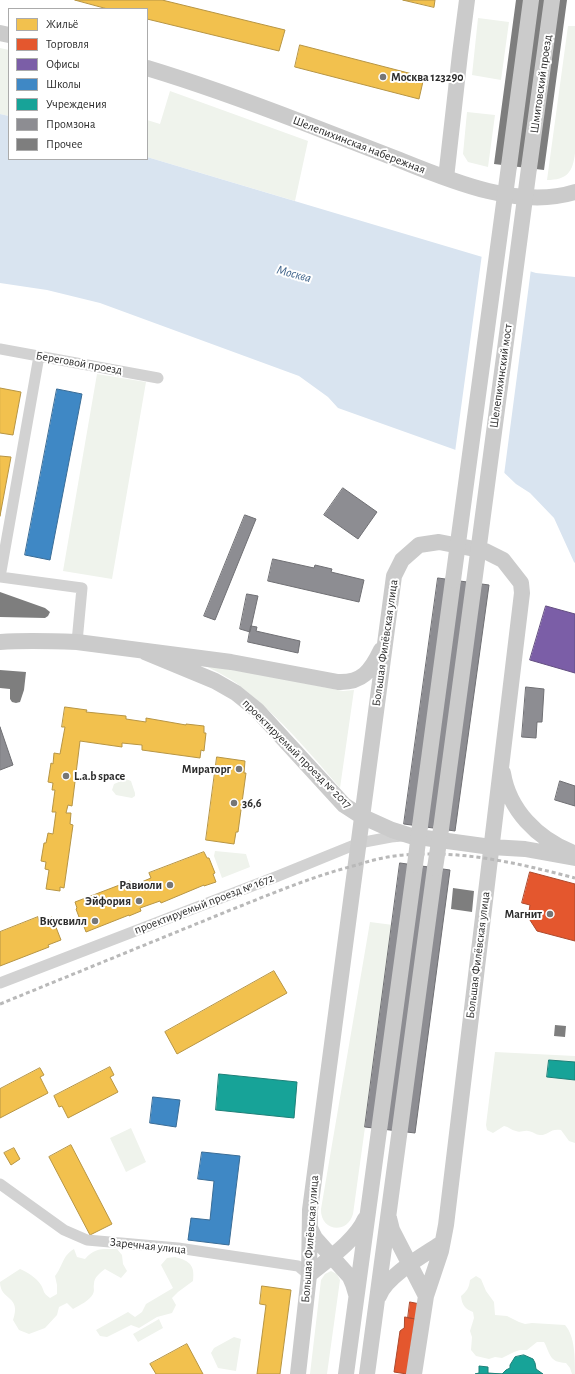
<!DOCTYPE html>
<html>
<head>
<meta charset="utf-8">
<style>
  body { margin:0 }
  #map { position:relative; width:575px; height:1374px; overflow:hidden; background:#fff; font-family:"Alegreya Sans",sans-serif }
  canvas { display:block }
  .legend { position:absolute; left:8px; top:8px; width:140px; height:152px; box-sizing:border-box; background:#fff; border:1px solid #ababab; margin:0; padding:5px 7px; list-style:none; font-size:12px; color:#2d2d2d }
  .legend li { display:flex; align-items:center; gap:8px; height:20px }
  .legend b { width:20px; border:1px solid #ababab }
</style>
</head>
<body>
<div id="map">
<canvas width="575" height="1374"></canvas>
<ul class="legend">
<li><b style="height:11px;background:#f2c14e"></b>Жильё</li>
<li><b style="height:11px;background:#e4572e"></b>Торговля</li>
<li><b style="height:11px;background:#7b5ea7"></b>Офисы</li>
<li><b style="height:11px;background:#3f88c5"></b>Школы</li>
<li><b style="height:11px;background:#17a398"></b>Учреждения</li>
<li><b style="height:11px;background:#8d8d92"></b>Промзона</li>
<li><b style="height:11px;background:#7e7e7e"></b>Прочее</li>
</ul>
</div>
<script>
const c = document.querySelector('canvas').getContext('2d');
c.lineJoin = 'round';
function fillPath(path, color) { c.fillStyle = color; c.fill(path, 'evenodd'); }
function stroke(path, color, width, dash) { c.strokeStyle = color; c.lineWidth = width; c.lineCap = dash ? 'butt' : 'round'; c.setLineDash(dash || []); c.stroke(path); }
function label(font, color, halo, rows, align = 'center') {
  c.font = font + ' "Alegreya Sans",sans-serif'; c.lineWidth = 4; c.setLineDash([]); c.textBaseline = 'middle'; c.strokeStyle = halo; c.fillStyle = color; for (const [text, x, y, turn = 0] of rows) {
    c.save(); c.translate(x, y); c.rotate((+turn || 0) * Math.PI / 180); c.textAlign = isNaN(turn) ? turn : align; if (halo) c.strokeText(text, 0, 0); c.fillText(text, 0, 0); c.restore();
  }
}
fillPath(new Path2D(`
  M478,18l31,4 -8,58 -29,-5z
  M568,26h7v127c-2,19 -8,27 -28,27z
  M0,48l9,2v66l-9,-2z
  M170,91l138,50 -13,60 -148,-44v-37l13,4z
  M467,112l28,3 -7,52 -20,-5 -5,-8z
  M97,374l49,8 -34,197 -49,-8z
  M206,666l52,8 85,17 11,-1 -14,98c-29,-34 -60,-70 -95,-98 -11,-10 -26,-17 -39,-24z
  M126,779l5,2 4,12v3l-3,2 -16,-3 -4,-5 2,-6z
  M215,851l31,3 4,13 -28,11 -8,-22z
  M370,922l23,3 -40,289c-6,21 -33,17 -32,-5z
  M495,1052l80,4v87l-6,-2 -8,-11c-11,-2 -12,5 -21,5 -4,0 -8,-4 -12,-4 -4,-1 -8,2 -12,0 -5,-1 -7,-4 -12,-5l-11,7 -6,-3 -1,-5z
  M131,1128l15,34 -20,10 -16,-34z
  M74,1249l3,8 8,2c10,-12 18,-10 32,-10l5,6 1,9 4,7 -6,7 -16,-9c-5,4 -11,8 -11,15 -1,4 1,6 -1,10 -4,7 -13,11 -20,15l-6,-6 -8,4 -2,8 -12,13 -16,6 -10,-4 -6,-10c9,-25 -13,-19 -13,-38l20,-13c7,3 17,9 21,16 4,7 1,7 9,13l7,-4v-9l-2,-9c8,-10 7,-20 19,-27z
  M175,1257c15,4 20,8 18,24l-15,11 -6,6 4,7 -4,8 -15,4 -18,11 -8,-3 -24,12 -7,-1 -4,-6 32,-18 7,5 7,-5 4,-8 27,-16 -12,-23 6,-7z
  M331,1271l6,3 3,6 -13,94h-17l11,-94 4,-6z
  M476,1276l5,3 5,12 8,11 1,13 12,1 12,6 6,2 7,-1 33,2c10,11 10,33 10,49h-3l-2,-6 -4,-5c-17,-1 -15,-8 -22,-21h-7l-10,8h-7l-6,2 -12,6 -7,-1 -6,2 -13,-3 -5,-6 1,-13 -2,-6 4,-13 -1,-6c-8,-3 -11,-7 -12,-16 6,-5 8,-8 9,-16z
  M159,1319l4,9 -25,14 -5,-8z
  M234,1337l7,2 -5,32 -18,-3 -7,-15 3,-5z`), '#eff3ec');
fillPath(new Path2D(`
  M0,114l9,2v43h138v-2l389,116 39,4v286l-1,-1 -20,-44 -24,-25 -14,-9 -21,-20 -157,-56 -10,-11 -29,-21 -199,-73 -53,-13 -47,-7z`), '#d9e4f0');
fillPath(new Path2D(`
  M482,254l49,15 -27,206 -10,-9 -39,-14z`), '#fff');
const homes = new Path2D(`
  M75,0h87l123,30 -6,21 -132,-32v-10h-39z
  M403,0h32l-1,7z
  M300,45l124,32 -5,22 -124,-32z
  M0,388l21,4 -8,43 -13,-2z
  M0,456l11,1 -11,59z
  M65,707l22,3 -1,2 40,4v3l20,3v-4l40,7v-1l18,2v7h2l-2,18 -3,-1 -1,8 -58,-8v-5l-20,-2v4l-42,-6 -8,65 -4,-1 -2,8h5l-1,11 3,1 -9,63 -4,-1v4l-14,-2 3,-19 -4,-1 1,-7 -5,-1 3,-18h2l2,-10 5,1 3,-22h-4l3,-22h-3l1,-7 -5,-1 3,-19 2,1 1,-11 6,1 5,-27h-3z
  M217,757l28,4 -1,12h2l-8,59h-2l-2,12 -28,-4z
  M204,852l3,6h2l6,15 -2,1 3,8 -12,4v-1l-43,18 -1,-2 -20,7 1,3 -12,5v-1l-43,17 -3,-8 -1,1 -6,-16 1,-1 -2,-6 55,-21 2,5 19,-8 -2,-5z
  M38,917l1,5 13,-5 9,23 -13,5 1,2 -49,19v-34z
  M274,971l13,22 -110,61 -12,-22z
  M110,1067l4,8 -4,2 8,15 -50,26 -6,-12 -3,1 -5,-11z
  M40,1068l4,7 -4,2 8,16 -48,25v-29z
  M71,1145l41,79 -22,11 -41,-78z
  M14,1148l6,11 -9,6 -7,-12z
  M262,1286l29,4 -11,84h-23l9,-69 -6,-1z
  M187,1344l16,30h-47l-6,-10z`);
fillPath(homes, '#f2c14e');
stroke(homes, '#b79544', 1);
const shops = new Path2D(`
  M530,872l45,12v57l-38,-10 -9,-14 2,-12 -8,-2z
  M410,1302l10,2 -3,15 -9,-1z
  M405,1317l10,2 -8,55 -13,-2 6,-41 4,-3z`);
fillPath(shops, '#e4572e');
stroke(shops, '#ad4a2e', 1);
const offices = new Path2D(`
  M546,606l29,8v59l-45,-13z`);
fillPath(offices, '#7b5ea7');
stroke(offices, '#644f82', 1);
const schools = new Path2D(`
  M57,389l25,5 -32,166 -25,-5z
  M153,1097l27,3 -4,27 -26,-4z
  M202,1152l38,4 -11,89 -41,-5 3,-22 19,2 4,-39 -16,-2z`);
fillPath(schools, '#3f88c5');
stroke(schools, '#3a6d97', 1);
const public = new Path2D(`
  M549,1060l26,2v18l-28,-3z
  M219,1074l78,8 -3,36 -78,-8z
  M524,1355l9,4 2,4 1,6 7,5h-68l4,-1v-7l9,1v6l14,1 4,-4 4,-2v-3l5,-8z`);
fillPath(public, '#17a398');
stroke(public, '#1e8078', 1);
const industry = new Path2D(`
  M343,488l34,24 -19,27 -34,-24z
  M245,515l11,4 -41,101 -11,-4z
  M273,559l41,9 1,-3 17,4 -1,3 33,8 -5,22 -91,-21z
  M438,578l51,7 -34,246 -51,-7z
  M247,594l11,2 -8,36 -10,-3z
  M251,626l6,1 -1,4 44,10 -2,12 -50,-11z
  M526,687l18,2 -2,33h-5l-1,16 -14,-1z
  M0,727l13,38 -13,5z
  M560,781l15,5v20l-20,-6z
  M400,863l50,7 -35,263 -50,-6z`);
fillPath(industry, '#8d8d92');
stroke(industry, '#707074', 1);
fillPath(new Path2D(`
  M516,0h51l-23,170 -50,-6z
  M0,592l45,16 5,4 -2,4 -3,2 -45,-1z
  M0,670l26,2 -2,18 -4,12 -4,1 -4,-1 -2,-3v-10l-10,-1z
  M453,888l21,3 -2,21 -21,-3z
  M555,1025l11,1 -1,11 -11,-1z`), '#7e7e7e');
stroke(new Path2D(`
  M0,349l158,29
  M39,356l-39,221 82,11 -5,54
  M0,983l278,-107 81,-33 32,-6 11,-1
  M0,1184l64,46 23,10 91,8 67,10 53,8 11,9`), '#d2d2d2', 11);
stroke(new Path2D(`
  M0,33l9,2
  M147,68c53,16 105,35 157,55 31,12 62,24 93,36 52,21 122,51 178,33
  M509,166l22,-166
  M529,168l23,-168
  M446,178l14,-124 7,-54
  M0,642c26,-2 52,-1 77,0l154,20 107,20c24,1 33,-11 43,-32
  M145,652l70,29 21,12 21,17 87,95 17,11 31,14 19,6 80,11 34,2 50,9
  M503,773c6,37 34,65 68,79
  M420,826l33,-246
  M441,829l33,-246
  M389,1218l3,12 34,66
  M310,1228l5,10 35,39 3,7 3,10
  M309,1275c18,-15 47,-35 56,-56
  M379,1296c7,-20 45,-41 63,-53
  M298,1374l11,-99 1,-65 84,-634 8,-16 17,-15 20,-3 46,9 18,9 18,23 1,10 -76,632 -5,26 -15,45 -12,78
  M346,1374l69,-509
  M367,1374l68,-506`), '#cbcbcb', 16);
stroke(new Path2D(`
  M0,1004c76,-31 152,-62 228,-93 43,-17 85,-35 129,-46 15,-5 31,-9 47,-10 60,-5 113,8 171,23`), '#b9b9b9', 3, [4, 3]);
stroke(new Path2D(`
  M453,580l56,-414
  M474,583l55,-415
  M415,865l5,-39
  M435,868l6,-39`), '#cbcbcb', 16);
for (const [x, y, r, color] of [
  [383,77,4,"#767676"],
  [239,769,4,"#767676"],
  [66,776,4,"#767676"],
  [234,803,4,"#767676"],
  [170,885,4,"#767676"],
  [139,901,4,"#767676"],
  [550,914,4,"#767676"],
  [95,921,4,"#767676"]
]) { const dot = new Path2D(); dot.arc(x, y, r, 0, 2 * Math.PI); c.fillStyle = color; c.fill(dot); stroke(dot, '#fff', 1.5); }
label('bold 12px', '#2d2d2d', '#fff', [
  ["Москва 123290",391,77,"left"],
  ["Мираторг",231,769],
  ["L.a.b space",74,776,"left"],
  ["36,6",242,803,"left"],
  ["Равиоли",162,885],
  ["Эйфория",131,901],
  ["Магнит",542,914],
  ["Вкусвилл",87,921]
], 'right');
label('12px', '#2d2d2d', '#fff', [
  ["Шмитовский проезд",541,84,-82],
  ["Шелепихинская набережная",359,145,21],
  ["Береговой проезд",79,363,10],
  ["Шелепихинский мост",501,376,-82],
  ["Большая Филёвская улица",385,643,-82],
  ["проектируемый проезд № 2017",297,754,45],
  ["проектируемый проезд № 1672",204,904,-21],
  ["Большая Филёвская улица",478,955,-83],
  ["Большая Филёвская улица",310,1239,-86],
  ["Заречная улица",148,1246,6]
]);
label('italic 13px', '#40648b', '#fff', [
  ["Москва",294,274,15]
]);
</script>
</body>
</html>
